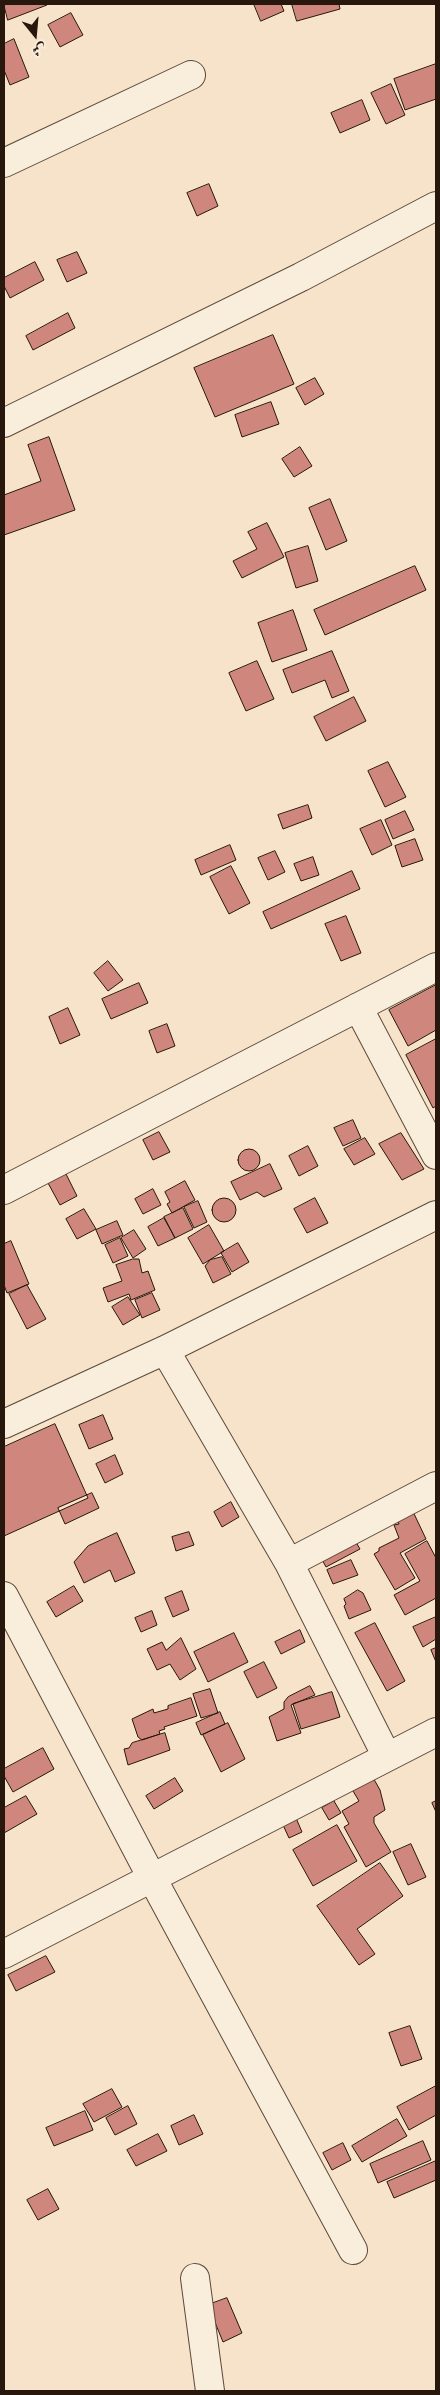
<!DOCTYPE html>
<html>
<head>
<meta charset="utf-8">
<style>
  body { margin:0 }
  #map { position:relative; width:440px; height:2395px; overflow:hidden; background:#f6e3c9; font-family:"IM FELL French Canon",Amiri,serif }
  canvas { display:block }
  .frame { position:absolute; inset:0; border:5px solid #28170c; pointer-events:none }
  .north { position:absolute; left:10px; top:10px; width:50px; height:50px; -webkit-text-stroke:4px #f9eddc; paint-order:stroke; rotate:163deg; font-size:14px; font-weight:700; line-height:20px; text-align:center; color:#28170c }
  .north::after { content:''; display:block; margin:auto; width:18px; height:22px; background:#28170c; clip-path:polygon(50% 0,100% 100%,50% 72%,0 100%) }
</style>
</head>
<body>
<div id="map">
<canvas width="440" height="2395"></canvas>
<div class="frame"></div>
<div class="north">ش</div>
</div>
<script>
const c = document.querySelector('canvas').getContext('2d');
c.lineJoin = 'round';
function fillPath(path, color) { c.fillStyle = color; c.fill(path, 'evenodd'); }
function stroke(path, color, width, dash) { c.strokeStyle = color; c.lineWidth = width; c.lineCap = dash ? 'butt' : 'round'; c.setLineDash(dash || []); c.stroke(path); }
const building = new Path2D(`
  M4,4h42l1,1 -39,15z
  M254,4h27l3,7 -23,10z
  M292,4h47l1,5 -43,12z
  M71,13l12,22 -23,12 -12,-22z
  M14,39l15,38 -19,8 -6,-15v-26z
  M436,64v35l-31,11 -11,-31z
  M391,84l14,31 -19,9 -15,-31z
  M362,100l8,20 -30,13 -9,-20z
  M209,184l9,22 -21,10 -10,-23z
  M77,252l10,21 -20,9 -10,-22z
  M35,262l9,18 -34,18 -6,-12v-8z
  M68,313l7,15 -42,22 -7,-14z
  M273,335l21,49 -79,33 -21,-49z
  M315,378l9,16 -19,11 -9,-17z
  M271,402l8,22 -37,13 -7,-22z
  M49,437l26,73 -71,25v-40l37,-14 -13,-36z
  M300,447l12,19 -18,11 -12,-18z
  M330,499l17,42 -21,9 -17,-42z
  M267,523l17,34 -42,21 -9,-17 24,-12 -9,-17z
  M308,546l10,35 -22,7 -11,-35z
  M415,566l11,24 -101,45 -11,-25z
  M293,610l14,40 -35,12 -14,-39z
  M332,651l17,40 -17,7 -7,-18 -33,13 -9,-23z
  M257,661l17,38 -28,12 -17,-38z
  M354,697l12,24 -40,20 -12,-24z
  M388,762l18,35 -21,10 -17,-36z
  M308,805l4,13 -29,11 -5,-14z
  M405,811l9,19 -21,9 -8,-19z
  M381,820l11,25 -20,10 -12,-26z
  M415,839l8,21 -21,7 -7,-21z
  M230,845l6,15 -35,15 -6,-15z
  M275,851l10,21 -17,8 -10,-22z
  M313,857l6,18 -18,6 -7,-17z
  M231,866l19,37 -21,11 -19,-37z
  M352,871l8,18 -89,40 -8,-17z
  M346,916l15,37 -20,8 -16,-37z
  M108,961l15,19 -15,11 -14,-18z
  M139,983l9,20 -37,16 -9,-20z
  M436,985v45l-28,16 -19,-36z
  M68,1008l12,27 -20,9 -11,-27z
  M167,1024l8,22 -18,7 -8,-22z
  M436,1039v67l-3,2 -27,-53z
  M353,1120l8,18 -18,8 -9,-18z
  M159,1132l11,20 -17,8 -10,-20z
  M401,1133l23,36 -22,11 -23,-36z
  M365,1138l10,16 -21,11 -10,-16z
  M308,1146l10,20 -19,10 -10,-20z
  M238 1160a11 11 0 1 1 22 0a11 11 0 1 1-22 0Z
  M270,1164l12,25 -18,8 -7,-5 -17,8 -9,-18z
  M66,1174l11,22 -17,9 -12,-22z
  M185,1181l10,19 -23,13 -5,-9 3,-2 -5,-10z
  M153,1189l8,16 -18,9 -8,-15z
  M315,1198l13,25 -21,10 -13,-24z
  M212 1210a12 12 0 1 1 24 0a12 12 0 1 1-24 0Z
  M198,1201l9,21 -13,6 -10,-21z
  M183,1208l10,21 -18,9 -11,-21z
  M84,1209l12,20 -19,10 -11,-20z
  M164,1218l11,20 -17,8 -10,-19z
  M117,1221l6,14 -21,9 -6,-14z
  M209,1225l15,26 -21,13 -15,-26z
  M134,1230l12,19 -13,9 -12,-20z
  M120,1238l8,18 -15,7 -8,-18z
  M11,1241l18,43 -22,9 -3,-8v-41z
  M238,1243l11,19 -17,10 -11,-19z
  M222,1257l9,17 -18,9 -8,-17 5,-6z
  M133,1259h6l3,14 6,-2 7,19 -24,10 -2,-6 -21,8 -5,-14 19,-7 -6,-16z
  M27,1285l19,34 -19,10 -18,-35z
  M152,1293l8,17 -18,8 -7,-18z
  M128,1297l12,18 -17,10 -11,-18z
  M103,1415l10,24 -24,10 -10,-24z
  M55,1424l33,74 -84,38v-89z
  M115,1455l8,19 -18,9 -9,-19z
  M92,1493l7,15 -34,16 -7,-16z
  M407,1499l19,40 -26,14 15,25 -20,12 -21,-36 5,-3v-3l20,-10 -5,-13 5,-1 -7,-18z
  M231,1502l8,15 -17,10 -8,-15z
  M189,1532l5,13 -18,6 -4,-14z
  M350,1532l10,17 -34,18 -9,-17z
  M117,1533l18,40 -20,9 -5,-12 -26,13 -10,-21 14,-16z
  M427,1541l9,17v40l-31,17 -11,-20 26,-14 -15,-27z
  M351,1560l7,15 -25,9 -6,-14z
  M74,1586l9,15 -27,16 -9,-15z
  M358,1590l5,3 8,17 -22,9 -5,-13 2,-2 -2,-5z
  M182,1591l7,19 -16,7 -8,-19z
  M152,1611l5,14 -16,7 -6,-14z
  M436,1617v22l-13,8 -10,-20z
  M375,1623l30,58 -18,10 -32,-58z
  M300,1630l5,12 -24,12 -6,-12z
  M234,1633l14,29 -40,20 -14,-30z
  M181,1638l15,31 -16,11 -10,-16 -13,6 -10,-21 15,-7 4,8z
  M436,1648v14l-5,-12z
  M264,1662l13,26 -20,10 -13,-26z
  M310,1686l5,9 -24,10 10,28 -24,8 -8,-24 15,-8v-7l4,-5z
  M210,1689l8,24 -17,5 -8,-24z
  M332,1692l8,25 -39,12 -8,-25z
  M191,1698l6,18 -33,11 1,2 -6,2 1,3 -18,6 -4,-3 -6,-18 21,-10 1,4 14,-4v-3z
  M220,1712l5,12 -24,11 -5,-12z
  M228,1723l17,36 -24,13 -18,-37z
  M165,1733l5,17 -42,15 -4,-16 5,-1 3,-5z
  M43,1748l11,21 -41,23 -9,-16v-7z
  M371,1774l9,16 5,20 -11,7v6l17,29 -25,15 -22,-40 5,-3 -7,-13 17,-10 -9,-15z
  M175,1778l8,13 -29,18 -8,-13z
  M26,1796l11,18 -33,19v-25z
  M334,1801l7,12 -12,7 -7,-12z
  M436,1801v11l-4,-9z
  M296,1818l6,14 -13,6 -6,-13z
  M337,1825l20,36 -44,25 -20,-36z
  M411,1844l15,33 -18,8 -15,-33z
  M380,1863l23,33 -46,33 18,25 -16,11 -42,-59z
  M46,1956l9,16 -39,19 -8,-16z
  M410,2026l12,33 -21,7 -12,-33z
  M436,2086v29l-27,15 -12,-23z
  M112,2089l10,18 -28,15 -11,-18z
  M128,2106l9,18 -22,11 -9,-17z
  M85,2111l8,19 -39,16 -8,-18z
  M194,2115l9,19 -24,11 -8,-19z
  M397,2119l10,17 -45,26 -10,-16z
  M158,2134l9,17 -31,15 -9,-16z
  M423,2141l8,19 -53,23 -8,-19z
  M343,2143l8,17 -19,10 -9,-17z
  M436,2161v19l-42,18 -7,-16z
  M48,2189l11,20 -21,11 -11,-20z
  M227,2298l15,35 -19,9 -15,-37z`);
fillPath(building, '#cf877d');
stroke(building, '#28170c', 1);
const street = new Path2D(`
  M4,163l187,-88
  M4,423l297,-146 135,-71
  M358,1007l78,148
  M4,1190l432,-223
  M165,1350l124,213 98,194
  M4,1424l161,-74 271,-135
  M289,1563l147,-77
  M4,1596l148,282 201,372
  M4,1954l432,-222
  M195,2278l15,113`);
stroke(street, '#5c4a3b', 30);
stroke(street, '#f9eddc', 28);
</script>
</body>
</html>
